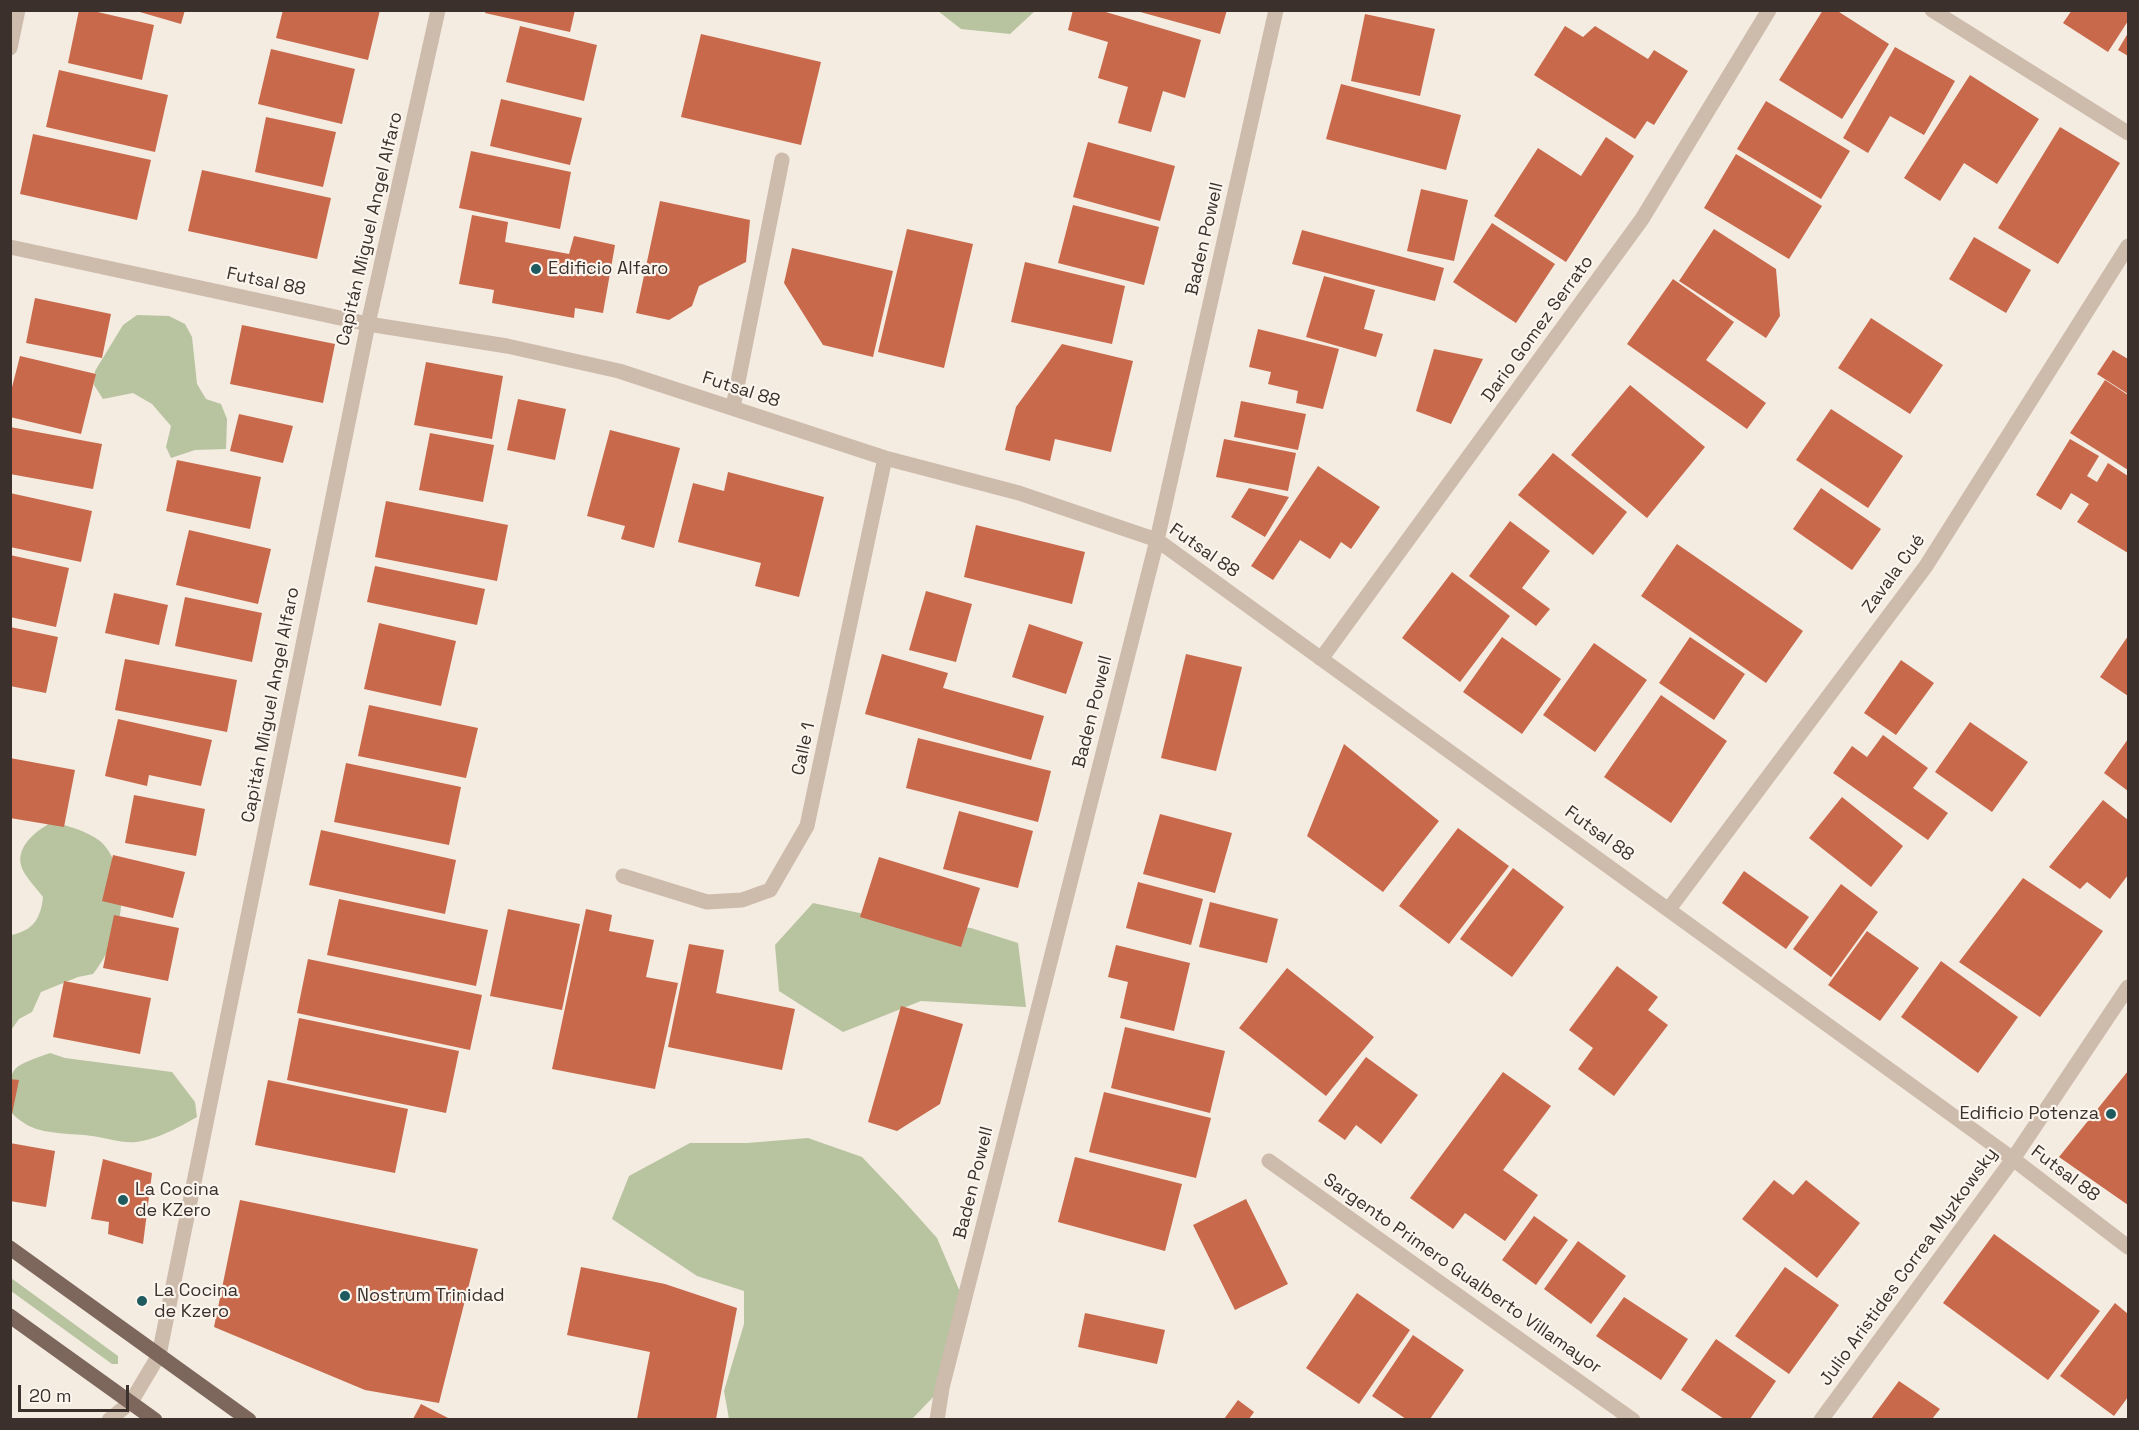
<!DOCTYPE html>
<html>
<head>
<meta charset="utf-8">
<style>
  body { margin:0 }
  #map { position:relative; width:2139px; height:1430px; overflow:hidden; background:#f4ebe1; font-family:"Space Grotesk",sans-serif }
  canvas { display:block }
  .frame { position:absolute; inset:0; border:12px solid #3b302b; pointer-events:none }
  .scale { position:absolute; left:18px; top:1385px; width:111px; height:27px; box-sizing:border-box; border:3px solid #3b302b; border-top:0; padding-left:8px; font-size:18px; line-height:21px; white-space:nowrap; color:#3b302b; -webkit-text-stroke:4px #fbf5ee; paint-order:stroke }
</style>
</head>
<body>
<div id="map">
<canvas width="2139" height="1430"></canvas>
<div class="frame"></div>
<div class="scale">20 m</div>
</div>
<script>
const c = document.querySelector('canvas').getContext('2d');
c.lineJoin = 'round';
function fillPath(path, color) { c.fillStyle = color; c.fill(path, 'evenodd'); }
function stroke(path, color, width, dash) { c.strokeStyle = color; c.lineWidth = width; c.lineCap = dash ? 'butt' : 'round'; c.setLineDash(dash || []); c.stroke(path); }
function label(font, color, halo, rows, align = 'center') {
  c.font = font + ' "Space Grotesk",sans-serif'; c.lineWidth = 4.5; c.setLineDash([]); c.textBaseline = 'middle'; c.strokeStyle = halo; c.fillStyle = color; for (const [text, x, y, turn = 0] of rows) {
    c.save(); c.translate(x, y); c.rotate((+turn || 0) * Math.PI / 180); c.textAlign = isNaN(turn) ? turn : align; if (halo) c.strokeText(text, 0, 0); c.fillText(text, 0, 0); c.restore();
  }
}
fillPath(new Path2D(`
  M938,11h97l-25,23 -49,-5z
  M137,315l32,1 16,8 7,13 5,47 9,15 15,5 6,15 -1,30 -31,1 -24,8 -5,-11 5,-21 -19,-22 -19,-11 -30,6 -9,-14 1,-14 28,-46z
  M52,822c17,4 35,9 48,19 9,8 13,17 17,28 12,35 -1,76 -24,105l-15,3 -37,15 -9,20 -13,7 -8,11v-95c22,-4 30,-17 32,-38 -6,-8 -13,-15 -18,-23 -15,-23 9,-42 27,-52z
  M813,903l93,20 65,5 47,15 8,64 -105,-6 -78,31 -64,-41 -4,-46z
  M50,1053l15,5 107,14 23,30 2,15c-18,10 -35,20 -55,24 -17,4 -33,-3 -50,-5 -20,-3 -44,-1 -63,-10 -7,-4 -13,-8 -18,-14 -1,-46 -5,-43 39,-59z
  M808,1138l54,19 41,43 34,38 23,54 -20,98 -28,29h-183l-5,-28 20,-67v-33l-47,-15 -85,-57 17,-43 61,-33h57z
  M11,1278l107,78v8h-6l-101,-73z`), '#b8c4a0');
fillPath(new Path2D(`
  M79,10h10l65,15 -12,55 -74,-17z
  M133,10h52l-4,14z
  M283,10h97l-12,50 -92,-22z
  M486,10h89l-5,22 -85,-19z
  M1073,10h26l102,30 -16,58 -22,-7 -12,41 -33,-9 10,-36 -30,-9 10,-36 -40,-12z
  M1133,10h94l-7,24z
  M1823,10h13l53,34 -47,75 -63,-39z
  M2072,10h56v11l-20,31 -45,-29z
  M1365,14l70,15 -15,67 -69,-15z
  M520,26l77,19 -13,56 -78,-19z
  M1565,26l18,11 12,-11 53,33 6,-9 34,21 -34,54 -7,-4 -12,18 -101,-64z
  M2128,33v23l-10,-6z
  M701,34l120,28 -20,83 -120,-28z
  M1895,47l60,34 -31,54 -34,-19 -22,37 -25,-15z
  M271,49l84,20 -13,55 -84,-20z
  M59,70l109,25 -13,57 -109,-25z
  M1970,75l69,44 -42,65 -33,-21 -24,38 -36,-23z
  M1341,84l120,31 -15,55 -120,-31z
  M501,99l81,19 -12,47 -80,-19z
  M1766,101l84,50 -29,48 -84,-50z
  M266,117l70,15 -13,55 -68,-15z
  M2060,127l60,36 -62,101 -60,-36z
  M33,134l118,26 -14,60 -117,-26z
  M1606,137l28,19 -68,106 -72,-46 44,-68 43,28z
  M1088,142l87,24 -15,55 -87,-24z
  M471,151l100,21 -11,57 -101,-21z
  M1736,154l86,52 -33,53 -85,-51z
  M202,170l129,28 -14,61 -129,-28z
  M1421,189l47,11 -14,61 -47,-10z
  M660,201l90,19 -4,42 -47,24 -7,20 -23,14 -33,-7z
  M1073,205l86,22 -15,58 -86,-22z
  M472,215l36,7 -3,20 64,12 5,-18 41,9 -12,68 -28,-5 -1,10 -82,-15 2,-13 -35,-6z
  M1492,223l63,41 -39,59 -63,-41z
  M907,229l66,15 -29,124 -66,-16z
  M1714,229l62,40 4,47 -14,22 -87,-57z
  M1302,230l142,38 -9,33 -143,-37z
  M1974,237l57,33 -25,43 -57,-34z
  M792,248l101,23 -20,86 -50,-12 -39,-62z
  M1025,262l100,24 -13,58 -101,-22z
  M1324,276l51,14 -11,39 19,5 -7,23 -70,-20z
  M1673,279l61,43 -28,38 60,43 -19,26 -120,-85z
  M35,298l76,16 -9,44 -76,-15z
  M1871,318l72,47 -33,49 -72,-46z
  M242,325l93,19 -12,59 -93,-19z
  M1258,329l81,20 -16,60 -27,-6 2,-12 -30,-7 3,-12 -22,-5z
  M1062,344l71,17 -22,91 -56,-13 -5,22 -45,-11 11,-43z
  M1434,349l49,10 -32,65 -35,-13z
  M2113,350l15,9v35l-31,-20z
  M20,356l76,18 -15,60 -71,-17v-22z
  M426,362l77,14 -11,63 -78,-14z
  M2105,380l23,15v75l-58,-37z
  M1630,385l75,62 -58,71 -76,-63z
  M518,399l48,10 -11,51 -48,-10z
  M1241,401l65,13 -8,36 -64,-13z
  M1831,409l72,47 -35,52 -72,-48z
  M239,414l54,12 -10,37 -53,-12z
  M10,427l92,17 -9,45 -83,-15z
  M610,430l70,18 -26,100 -33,-9 4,-13 -38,-10z
  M430,433l64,12 -11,57 -64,-12z
  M1224,439l72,14 -8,38 -72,-14z
  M2070,439l29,17 -12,20 10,6 11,-19 20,13v77l-51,-31 12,-18 -18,-11 -10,17 -25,-15z
  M1553,453l74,59 -34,43 -75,-60z
  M177,460l84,17 -11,52 -84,-18z
  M1318,466l62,41 -29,42 -10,-7 -11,17 -30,-19 -27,40 -22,-14z
  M728,472l96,25 -25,100 -44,-11 6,-23 -83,-21 15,-59 31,8z
  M1249,488l40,9 -24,40 -34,-20z
  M1821,488l60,41 -29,41 -59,-41z
  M10,493l82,18 -11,51 -71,-15z
  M386,501l122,24 -11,56 -122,-24z
  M1510,521l40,30 -28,37 28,21 -14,17 -67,-50z
  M976,525l109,27 -13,52 -108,-27z
  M189,530l82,19 -13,55 -82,-19z
  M1677,544l126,87 -37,52 -125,-87z
  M10,555l59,13 -13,59 -46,-10z
  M375,566l110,23 -8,36 -110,-23z
  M1452,572l58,44 -50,66 -58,-44z
  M926,591l46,13 -16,58 -47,-12z
  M114,593l54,12 -9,40 -54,-12z
  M185,597l77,16 -10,49 -77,-16z
  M379,623l77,18 -15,65 -77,-17z
  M1029,624l54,18 -17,52 -54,-17z
  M10,627l48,10 -12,56 -36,-7z
  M2128,636v60l-28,-19z
  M1502,637l59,42 -39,55 -59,-42z
  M1690,637l55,37 -31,46 -55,-37z
  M1594,643l53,37 -52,72 -52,-37z
  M882,654l66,19 -5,15 101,28 -13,44 -166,-46z
  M1186,654l56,13 -26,104 -55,-13z
  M125,659l112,21 -10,52 -112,-22z
  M1901,660l33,23 -38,52 -32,-22z
  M1661,695l66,46 -56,82 -67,-46z
  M369,705l109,23 -12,50 -108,-22z
  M118,719l94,21 -11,46 -52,-11 -2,11 -42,-10z
  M1970,722l58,40 -36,50 -57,-40z
  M1883,735l45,33 -15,20 35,25 -20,27 -95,-67 19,-27 15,11z
  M918,738l133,33 -13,51 -132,-34z
  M2128,739v52l-24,-18z
  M1344,744l95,77 -56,71 -76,-56z
  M10,758l65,12 -11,57 -54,-9z
  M346,763l115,24 -12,58 -115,-23z
  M134,795l71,14 -9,47 -71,-13z
  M1842,797l61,49 -32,41 -62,-49z
  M2103,800l25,20v55l-18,24 -23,-17 -7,7 -31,-22z
  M959,811l74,20 -15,57 -75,-19z
  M1160,814l72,19 -17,60 -72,-19z
  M1458,828l51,38 -60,78 -50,-38z
  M321,830l135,30 -11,54 -136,-29z
  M113,855l72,17 -12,46 -71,-17z
  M879,857l101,31 -19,59 -101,-30z
  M1513,868l51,39 -52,70 -52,-38z
  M1744,871l65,46 -23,32 -64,-46z
  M2023,878l80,53 -63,86 -81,-55z
  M1138,882l65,17 -12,46 -65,-17z
  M1841,884l37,28 -47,65 -38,-28z
  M339,899l149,31 -12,56 -149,-31z
  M1210,902l68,17 -11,44 -68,-16z
  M508,909l72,15 -18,86 -72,-14z
  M586,909l26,6 -3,16 45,9 -8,37 32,6 -23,106 -103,-20z
  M114,915l65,13 -11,53 -65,-13z
  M1867,931l52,37 -39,53 -52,-36z
  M689,944l35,6 -8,43 79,16 -13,61 -114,-23z
  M1116,945l74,18 -16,68 -54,-13 8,-36 -20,-5z
  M308,959l174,36 -12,55 -173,-37z
  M1941,961l77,56 -40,56 -77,-56z
  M1617,966l41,31 -10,13 20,15 -54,71 -36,-27 15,-21 -24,-18z
  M1287,968l87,69 -48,59 -87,-68z
  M64,981l87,17 -11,56 -87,-17z
  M901,1006l62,18 -23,80 -43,27 -29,-9z
  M299,1018l160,33 -13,62 -159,-33z
  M1125,1027l100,24 -15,62 -99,-25z
  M1366,1057l52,38 -37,49 -25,-19 -11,15 -27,-19z
  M2128,1071v134l-69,-48z
  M1503,1072l48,34 -48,64 35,25 -33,46 -40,-28 -12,16 -43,-31z
  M10,1079l9,1 -7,34h-2z
  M268,1080l140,29 -13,64 -140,-28z
  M1104,1092l107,26 -15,60 -107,-26z
  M10,1143l45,8 -9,56 -36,-6z
  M1075,1157l107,27 -17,67 -107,-29z
  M103,1159l49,14 -9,71 -35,-10 1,-12 -18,-3z
  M1774,1180l19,15 13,-15 54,43 -43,55 -75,-59z
  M1246,1199l42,85 -53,26 -42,-85z
  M240,1200l238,49 -39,154 -74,-13 -151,-63z
  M1534,1216l34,24 -32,45 -34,-25z
  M1994,1234l106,77 -52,69 -105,-77z
  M1578,1241l48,35 -35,48 -47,-35z
  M581,1267l84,17 72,24 -21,111h-79l13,-67 -83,-17z
  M1785,1267l54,38 -50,69 -54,-38z
  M1357,1293l53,37 -51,74 -53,-36z
  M1624,1297l64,42 -27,41 -65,-44z
  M2115,1303l13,11v83l-14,19 -54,-40z
  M1085,1313l80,17 -8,34 -79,-17z
  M1413,1335l51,35 -34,49h-24l-34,-23z
  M1716,1339l60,42 -26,38h-26l-43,-29z
  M1899,1381l41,28 -8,10h-61z
  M1238,1400l16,12 -5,7h-25z
  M421,1404l29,15h-37z`), '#c8694b');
stroke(new Path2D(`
  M733,407l49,-247
  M109,1420l22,-18`), '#cdbbac', 15);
stroke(new Path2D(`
  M1932,10l196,123
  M10,48l8,-38
  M10,247l358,77 139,22 112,25 266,87 134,35 138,47 856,619 115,88
  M1321,659l321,-440 127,-209
  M623,876l84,26 35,-2 28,-10 37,-64 78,-368
  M1669,909l257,-343 202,-320
  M1269,1161l364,259
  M131,1402l28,-47 209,-1031 70,-314
  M937,1420l5,-32 215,-848 119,-530`), '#cdbbac', 15);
stroke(new Path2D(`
  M1821,1420l192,-261 115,-172`), '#cdbbac', 15);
stroke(new Path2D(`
  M10,1248l239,172
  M10,1316l145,104`), '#7d675c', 15);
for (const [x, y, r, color] of [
  [536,269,6,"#1f5a5e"],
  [2111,1114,6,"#1f5a5e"],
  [123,1200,6,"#1f5a5e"],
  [345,1296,6,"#1f5a5e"],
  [142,1301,6,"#1f5a5e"]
]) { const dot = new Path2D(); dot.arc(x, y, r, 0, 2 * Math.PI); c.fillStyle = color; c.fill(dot); stroke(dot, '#fbf5ee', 2); }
label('18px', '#3b302b', '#fbf5ee', [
  ["Capitán Miguel Angel Alfaro",370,229,-77],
  ["Baden Powell",1205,239,-77],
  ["Futsal 88",266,282,12],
  ["Dario Gomez Serrato",1538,329,-54],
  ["Futsal 88",741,390,18],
  ["Futsal 88",1204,551,35],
  ["Zavala Cué",1894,574,-54],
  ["Capitán Miguel Angel Alfaro",271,705,-79],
  ["Baden Powell",1093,712,-76],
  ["Calle 1",804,749,-78],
  ["Futsal 88",1599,834,36],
  ["Futsal 88",2065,1174,37],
  ["Baden Powell",974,1183,-76],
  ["Julio Aristides Correa Myzkowsky",1909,1267,-54],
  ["Sargento Primero Gualberto Villamayor",1462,1274,35]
]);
label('18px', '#3b302b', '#fbf5ee', [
  ["Edificio Alfaro",548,269],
  ["Edificio Potenza",2099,1114,"right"],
  ["La Cocina",135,1190],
  ["de KZero",135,1211],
  ["La Cocina",154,1291],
  ["de Kzero",154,1312],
  ["Nostrum Trinidad",357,1296]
], 'left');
</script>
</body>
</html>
